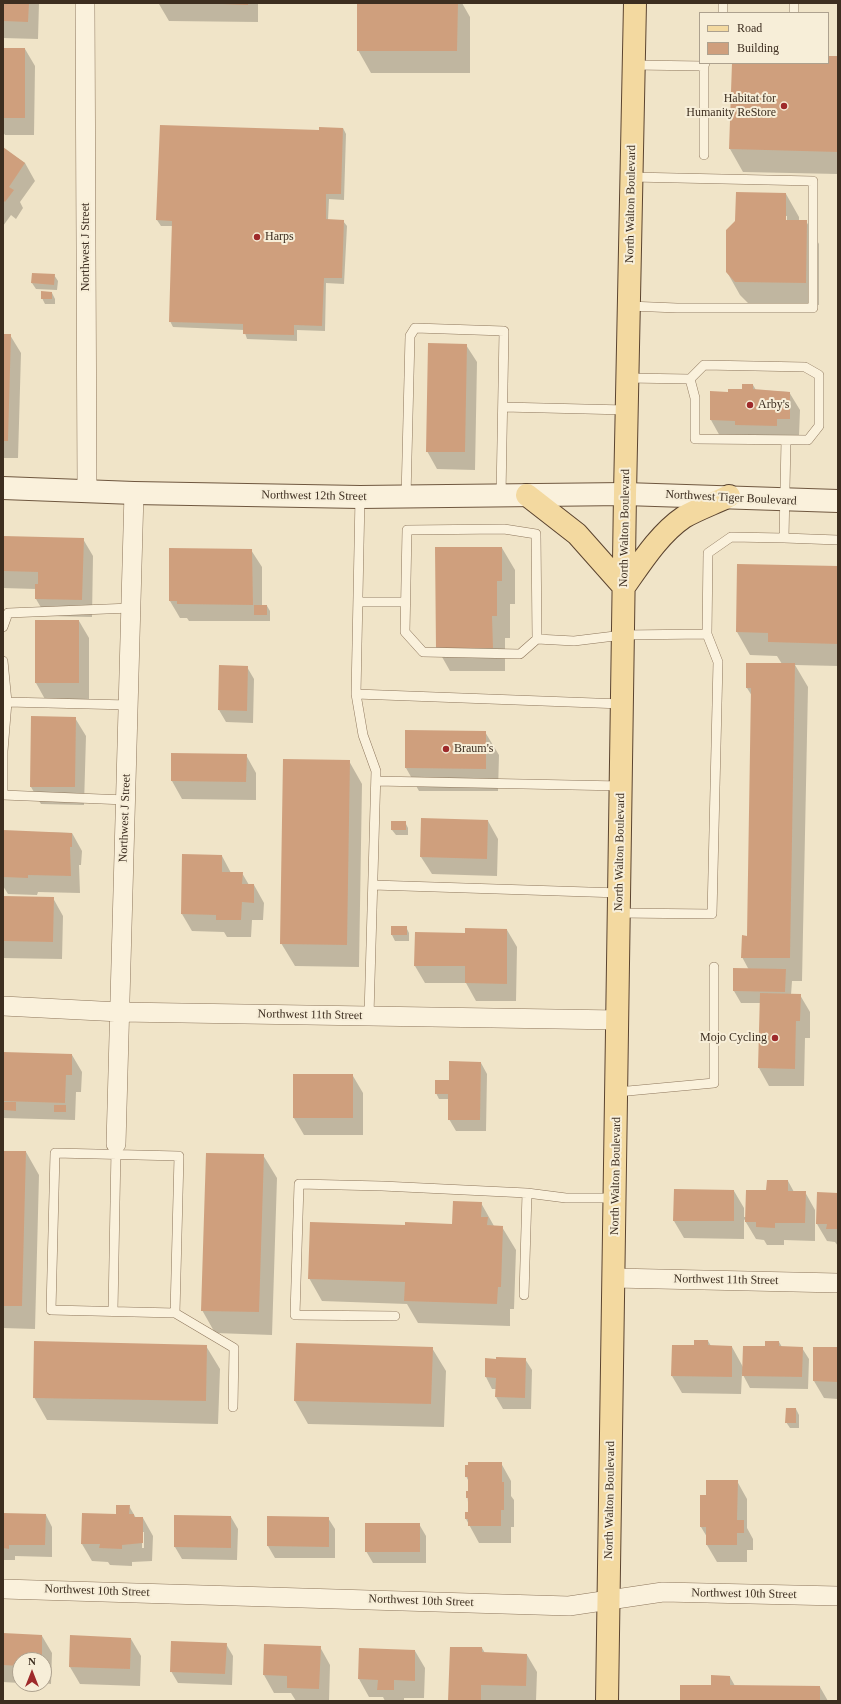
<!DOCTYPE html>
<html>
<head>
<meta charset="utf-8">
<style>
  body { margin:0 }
  #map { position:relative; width:841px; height:1704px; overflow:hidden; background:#f0e4c8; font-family:"Times New Roman",serif }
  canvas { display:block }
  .frame { position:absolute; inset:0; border:4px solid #3d2e20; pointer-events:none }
  .legend { position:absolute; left:699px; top:12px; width:130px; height:52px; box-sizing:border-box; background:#f7eed8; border:1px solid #ada18e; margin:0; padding:5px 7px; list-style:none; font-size:12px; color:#3d2e20 }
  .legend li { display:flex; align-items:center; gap:8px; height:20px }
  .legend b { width:20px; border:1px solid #ada18e }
  .north { position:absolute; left:12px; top:1652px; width:40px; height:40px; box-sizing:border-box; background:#f7eed8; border:1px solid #ada18e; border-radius:50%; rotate:0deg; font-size:11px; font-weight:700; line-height:16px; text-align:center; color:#3d2e20 }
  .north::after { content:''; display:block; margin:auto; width:14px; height:18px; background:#9e2a2b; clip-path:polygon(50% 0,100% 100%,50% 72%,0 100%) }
</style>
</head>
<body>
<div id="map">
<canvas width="841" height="1704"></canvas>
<div class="frame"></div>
<ul class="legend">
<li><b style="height:5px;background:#f3d9a0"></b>Road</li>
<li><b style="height:11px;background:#cf9f7d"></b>Building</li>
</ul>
<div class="north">N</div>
</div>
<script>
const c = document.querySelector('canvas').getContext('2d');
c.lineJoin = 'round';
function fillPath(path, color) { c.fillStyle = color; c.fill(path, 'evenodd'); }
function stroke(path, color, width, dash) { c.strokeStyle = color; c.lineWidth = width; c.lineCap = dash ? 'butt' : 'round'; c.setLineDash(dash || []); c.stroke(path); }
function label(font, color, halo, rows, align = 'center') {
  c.font = font + ' "Times New Roman",serif'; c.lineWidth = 4; c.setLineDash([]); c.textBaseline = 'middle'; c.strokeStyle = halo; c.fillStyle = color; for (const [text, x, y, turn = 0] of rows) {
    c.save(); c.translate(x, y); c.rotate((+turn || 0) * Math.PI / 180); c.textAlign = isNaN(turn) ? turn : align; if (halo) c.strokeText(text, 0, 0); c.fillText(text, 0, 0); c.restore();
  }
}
fillPath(new Path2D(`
  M3,3h36l-1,36 -35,-1z
  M258,3v19l-89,-1 -10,-17z
  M358,3h104l8,14v56h-99l-13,-23z
  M3,49h22l10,17 -1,69h-29l-2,-3z
  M828,57h10v117l-95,-2 -13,-23 3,-86h95z
  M343,128l3,6 -2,66 -15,-1 -1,21 15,1 4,5 -3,58 -18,-1 -1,48 -28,-1v11l-50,-2 -3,-9 -71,-3 -3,-6 3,-95h-12l-4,-6 163,-89z
  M3,148l22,15 10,18 -15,21 3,6 -7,11 -5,-4 -8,11z
  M786,194l13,23v4h7l13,23v61l-70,-1 -9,-9 -13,-23zM785,216h2v9h-2z
  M54,275l4,6 -1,9 -21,-1 -4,-6z
  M52,293l3,6v5h-10l-3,-6z
  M3,335h7l11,18 -3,105h-15z
  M466,345l11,17 -2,108 -38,-1 -10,-18z
  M753,385l3,5 33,2 11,18 -1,26 -78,2 -10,-18v-28l18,1 14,-3z
  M3,537l80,2 10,17 -1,61 -46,-1 -10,-17v-10l-33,-1z
  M502,548l13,22v34h-5v34h-5v33h-55l-13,-23z
  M251,550l11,17v39h5l3,5v10h-81l-2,-3h-7l-10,-17z
  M738,565l100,2v99l-43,-1 13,22 -6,294h-10l-1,14h9l10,17v26h-5l-1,48h-35l-10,-18 2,-65h-20l-7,-12v-22l15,1 -7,-13 6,-20 4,-241 -5,-8 35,-24 -5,-8 -27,-1 -13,-23z
  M36,621h43l10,17v63h-43l-10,-18z
  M220,666l27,1 7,12 -1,44 -27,-1 -7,-12z
  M75,718l11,18 -2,69 -43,-1 -10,-17z
  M485,732l14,23 -1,36h-79l-13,-23z
  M172,754l74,1 10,18v27l-74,-1 -10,-18z
  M349,761l13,23 -3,183 -64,-1 -14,-23z
  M488,821l10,18 -1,37 -65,-2 -11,-17z
  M405,822l3,6v7h-12l-4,-5z
  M3,831l69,2 10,18 -1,14h-2l1,28 -42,-1 -1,3 -29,-1 -5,-8z
  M222,856l9,17h11l7,12h5l10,18 -1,17h-11l-1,17h-24l-3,-5 -32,-1 -10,-17z
  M3,897l50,1 10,18 -1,43 -59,-1z
  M392,927h14l3,6v8h-14l-3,-6z
  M507,930l10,17 -1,54h-40l-10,-18h-41l-10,-17 51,-32z
  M3,1053l69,2 10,17 -1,20h-5l-1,28 -72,-2z
  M481,1063l6,11 -1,57h-30l-7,-12 1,-20h-11l-3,-6 12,-12z
  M353,1076l10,17v42h-59l-10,-17z
  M3,1152h23l13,23 -4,154 -32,-1z
  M263,1155l14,23 -5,157 -57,-2 -13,-23z
  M788,1181l6,11h11l10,18v31l-31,-1v5h-17l-3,-5 -8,-1 -12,-20v20l-60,-1 -10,-17 60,-30 10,17v9h2l21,-26z
  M838,1194v52l-3,-4 -8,-1 -10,-17z
  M481,1203l13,23 8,1 14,23 -2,59h-4v17l-92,-3 -11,-19 -85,-3 -13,-23 97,-52 47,-1z
  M708,1341l3,5 21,1 11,20 23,-20 13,-5 3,5 20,1 7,11 -1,30 -58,-1 -8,-15 -1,21 -59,-1 -10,-17 23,-30z
  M206,1346l14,23 -2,55 -171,-4 -13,-23z
  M432,1348l14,23 -2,56 -136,-3 -13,-23z
  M838,1348v51l-14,-1 -10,-17z
  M486,1359h39l7,11 -1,39h-28l-7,-12v-8h-4l-6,-12z
  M796,1409l3,6v13h-9l-4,-6z
  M501,1463l10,18v15l3,4v27h-3v16h-32l-13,-24v-6h3l-2,-21h2v-10l-3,-6z
  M737,1481l10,18v29l6,11v11h-6v12h-30l-10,-17v-8l-6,-10 6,-31z
  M129,1506l7,12h7l10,18 -1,25 -20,1v4l-22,-1 -2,-3 -16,-1 -10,-17zM142,1532h2v16h-2z
  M3,1514l43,1 6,12v30l-37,-1v4h-12z
  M175,1516l56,1 7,12 -1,31 -55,-1 -7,-12z
  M268,1517l60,1 7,11v29h-60l-7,-12z
  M419,1524l7,12v27h-53l-7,-12z
  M3,1634l39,2 10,17 -1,31 -7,-1v-23h-24v23l-17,-1z
  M131,1639l10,17 -1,30 -60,-2 -10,-17z
  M226,1644l7,12 -1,29 -54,-2 -7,-12z
  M265,1645l55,2 10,18 -1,36h-33l-5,-8h-17l-10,-18z
  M482,1648l3,5 42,2 10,17 -1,29h-87z
  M360,1649l55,2 10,17 -1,30h-20v3h-19l-2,-4h-14l-10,-18z
  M730,1677l5,9 85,1 8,14h-147z`), '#0003');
fillPath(new Path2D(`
  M3,3h26l-1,19 -25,-1z
  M196,3h52v2z
  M357,3h101l-1,48h-100z
  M3,48h22v70h-22z
  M828,56h10v96l-109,-3 3,-86h96z
  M160,125l159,5v-3l24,1 -2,66h-15v25l18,1 -2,58h-18l-2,48 -28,-1v10l-51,-1v-10l-74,-2 3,-101 -16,-1z
  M3,147l22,16 -16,24 5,3 -9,12 -2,-2z
  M736,192l50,1v27h21l-1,63 -71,-1 -9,-10v-42l9,-9z
  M32,273l23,1 -1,11 -23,-2z
  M41,291l11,1v7h-11z
  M3,334h8l-3,107h-5z
  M428,343l39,1 -2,108h-39z
  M742,384h11v5l37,3v27h-13v7l-42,-1v-4l-25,-1v-29l18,1v-3h14z
  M3,536l81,2 -2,62 -47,-1v-15h3v-12l-35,-1z
  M435,547h67v34h-5v35h-5l1,32 -57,1z
  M169,548l83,1 1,56 -76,-1v-3h-8z
  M737,564l101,2v78l-70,-2v-9l-32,-1z
  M254,605h13v10h-13z
  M35,620h44v63h-44z
  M746,663h49l-5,295h-49l1,-23 5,1 4,-248h-5z
  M219,665l29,1 -1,45 -29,-1z
  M31,716l45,1 -1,70h-45z
  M405,730l81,1v38l-81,-1z
  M171,753l76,1 -1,28 -75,-1z
  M283,759l67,1 -3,185 -67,-1z
  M421,818l67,2 -1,39 -67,-2z
  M391,821h15v9h-15z
  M3,830l69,3v14h-2l1,29 -43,-1v3l-25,-1z
  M182,854l40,1v17h21l-1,12h12v19l-12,-1 -1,18h-25v-5l-35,-1z
  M3,896l51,1 -1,45 -50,-1z
  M391,926h16v9h-16z
  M465,928l42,1v55l-42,-1v-17h-51l1,-34 50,1z
  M733,968l53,1 -1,23 -52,-1z
  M760,993l41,1 -1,27h-4l-1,48 -37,-1z
  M3,1052l69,2v21h-6l-1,28 -62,-2z
  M449,1061l32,1 -1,58h-32v-26h-13v-14h14z
  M293,1074h60v44h-60z
  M4,1102h12v9l-12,-1z
  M54,1105h12v7h-12z
  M3,1151h23l-4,155h-19z
  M206,1153l58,1 -5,158 -58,-1z
  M767,1180h21v11h18l-1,32h-30v5l-19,-1v-5h-11l1,-32h20z
  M674,1189l60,1v31h-61z
  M817,1192l21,1v36h-12l1,-5h-11z
  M453,1201l29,1 -1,15h7l-1,8 16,1 -2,61h-3l-1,17 -93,-3 1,-19 -97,-3 2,-57 95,3v-3l47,2z
  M694,1340h14v5l24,1v31l-61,-1 1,-31h22z
  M34,1341l173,4 -1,56 -173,-3z
  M765,1341h14v5l24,1 -1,30 -60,-1 1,-30h22z
  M296,1343l137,4 -2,57 -137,-3z
  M813,1347h25v35l-25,-1z
  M496,1357l30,1 -1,40 -30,-1 1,-19 -11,-1v-19l11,1z
  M786,1408h10v15h-11z
  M468,1462h34v20h2v28h-3v16h-33v-7h-3v-7h3v-14h-2v-7h2v-14h-3v-12h3z
  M706,1480h32l-1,40h7v13h-7v12h-31v-18h-6v-32h6z
  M116,1505h14l-1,9h5v3h9v26l-21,2v4l-23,-1 1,-4h-19l1,-31 34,1z
  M3,1513l43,1 -1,31h-36v4l-6,-1z
  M174,1515l57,1v32l-57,-1z
  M267,1516l62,1v30l-62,-1z
  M365,1523h55v29h-55z
  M3,1633l39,2v25h-22v6l-17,-1z
  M70,1635l61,3 -1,31 -61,-2z
  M171,1641l56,2 -2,31 -55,-2z
  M264,1644l57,2 -2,43 -32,-1v-12l-24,-1z
  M450,1647h32v5l45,2 -1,32 -45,-1v16h-33z
  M359,1648l56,2v31l-21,-1v10h-17l1,-10 -20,-1z
  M711,1675l19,1v9l90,1v15h-140v-16h31z`), '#cf9f7d');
const lane = new Path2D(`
  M794,3v10
  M723,13v-10
  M634,65l70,1 1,-3
  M704,155v-89
  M629,306l48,2h136v-127l-181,-4
  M627,378l63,1 5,19v41l113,1 11,-14v-51l-14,-8 -101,-2 -14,14
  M503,407l123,3
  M360,497l-4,197 7,41 13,36 -7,244
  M406,497l4,-161 5,-8 89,3 -3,164
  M784,538l54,2
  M358,602h47
  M3,627l5,-14 123,-5
  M537,639l-17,15 -97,-2 -18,-20 2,-102 97,-1 32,5 1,105 37,2 49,-6 84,-1 1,-81 23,-16 53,1 2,-98
  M3,661l4,41 122,3
  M356,694l266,10
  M7,702l-4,49v44l123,5
  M376,781l245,5
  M373,885l247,8
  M619,913l93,1 6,-252 -11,-28
  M617,1092l97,-9v-116
  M55,1153l124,3 -4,157 -124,-3z
  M524,1295l3,-102 39,5h49
  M113,1311l3,-162
  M175,1313l59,35 -1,59
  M395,1316l-100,-1 4,-131 83,2 145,7`);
const street = new Path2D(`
  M85,3l2,488
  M3,1006l117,6 498,8
  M116,1144l18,-651
  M614,1278l224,5
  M3,1589l566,17 94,-14 175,4`);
const secondary = new Path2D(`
  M3,488l131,5 226,4 265,-3 213,7`);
const primary = new Path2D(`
  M527,495l50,39 47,53c17,-24 35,-53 60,-70 14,-8 31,-14 45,-21
  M607,1701l18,-1207 10,-491`);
stroke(lane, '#8d765c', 10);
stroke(street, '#8d765c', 20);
stroke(secondary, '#6f573f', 24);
stroke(primary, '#5b4430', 24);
stroke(lane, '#faf1dc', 9);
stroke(street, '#faf1dc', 19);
stroke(secondary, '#faf1dc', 22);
stroke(primary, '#f3d9a0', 22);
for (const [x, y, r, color] of [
  [784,106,4,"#9e2a2b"],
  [257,237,4,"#9e2a2b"],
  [750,405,4,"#9e2a2b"],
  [446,749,4,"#9e2a2b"],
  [775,1038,4,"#9e2a2b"]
]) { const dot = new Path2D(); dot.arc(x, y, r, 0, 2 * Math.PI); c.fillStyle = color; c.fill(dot); stroke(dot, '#f7eed8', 1.5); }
label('12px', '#3d2e20', '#f7eed8', [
  ["Habitat for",776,99,"right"],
  ["Humanity ReStore",776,113,"right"],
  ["Harps",265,237],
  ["Arby's",758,405],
  ["Braum's",454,749],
  ["Mojo Cycling",767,1038,"right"]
], 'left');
label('12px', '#3d2e20', '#f7eed8', [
  ["North Walton Boulevard",631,204,-89],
  ["Northwest J Street",86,247,-90],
  ["Northwest 12th Street",314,496,1],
  ["Northwest Tiger Boulevard",731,498,3],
  ["North Walton Boulevard",625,528,-89],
  ["Northwest J Street",125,818,-88],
  ["North Walton Boulevard",620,852,-89],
  ["Northwest 11th Street",310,1015,1],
  ["North Walton Boulevard",616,1176,-89],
  ["Northwest 11th Street",726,1280,1],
  ["North Walton Boulevard",610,1500,-89],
  ["Northwest 10th Street",97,1591,2],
  ["Northwest 10th Street",744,1594,1],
  ["Northwest 10th Street",421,1601,2]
]);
</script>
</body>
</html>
